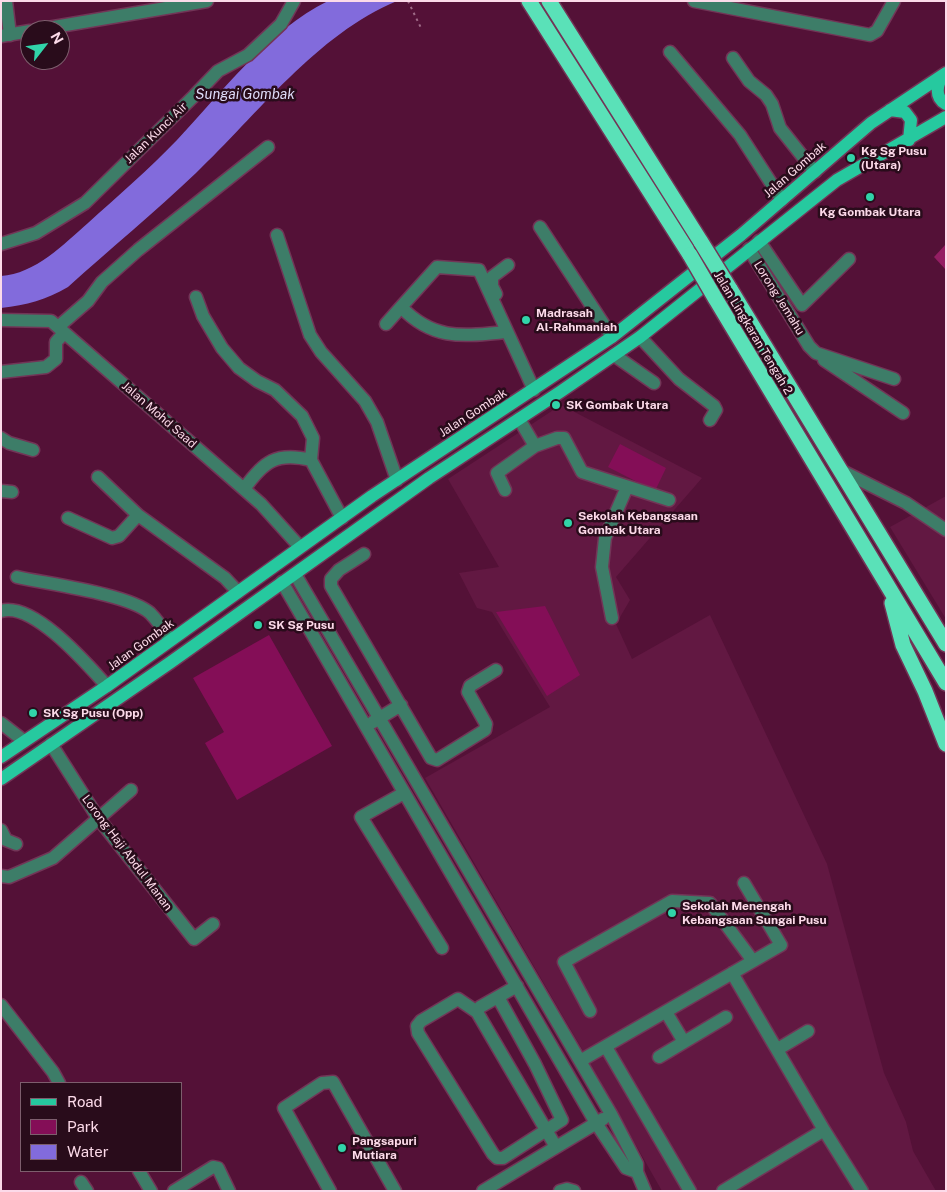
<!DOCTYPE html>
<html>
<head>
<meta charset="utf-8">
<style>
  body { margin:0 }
  #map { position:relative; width:947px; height:1192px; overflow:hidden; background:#541137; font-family:"Public Sans",sans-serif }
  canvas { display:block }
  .frame { position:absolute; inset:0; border:2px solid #fcdae9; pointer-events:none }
  .legend { position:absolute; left:20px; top:1082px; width:162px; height:90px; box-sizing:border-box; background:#290c1b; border:1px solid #7d5e6d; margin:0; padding:6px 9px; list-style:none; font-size:15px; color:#fcdae9 }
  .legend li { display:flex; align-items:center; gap:10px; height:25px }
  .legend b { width:25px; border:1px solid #7d5e6d }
  .north { position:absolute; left:20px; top:20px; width:50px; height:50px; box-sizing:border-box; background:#290c1b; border:1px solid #7d5e6d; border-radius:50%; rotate:60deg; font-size:14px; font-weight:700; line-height:20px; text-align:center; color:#fcdae9 }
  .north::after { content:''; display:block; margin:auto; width:18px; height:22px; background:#31d4a9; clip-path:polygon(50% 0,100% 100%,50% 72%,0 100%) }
</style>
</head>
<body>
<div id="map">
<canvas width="947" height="1192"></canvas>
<div class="frame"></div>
<ul class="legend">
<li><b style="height:6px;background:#26c99f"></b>Road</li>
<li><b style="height:14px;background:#840e57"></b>Park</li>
<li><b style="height:14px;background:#826bdc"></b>Water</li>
</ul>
<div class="north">N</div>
</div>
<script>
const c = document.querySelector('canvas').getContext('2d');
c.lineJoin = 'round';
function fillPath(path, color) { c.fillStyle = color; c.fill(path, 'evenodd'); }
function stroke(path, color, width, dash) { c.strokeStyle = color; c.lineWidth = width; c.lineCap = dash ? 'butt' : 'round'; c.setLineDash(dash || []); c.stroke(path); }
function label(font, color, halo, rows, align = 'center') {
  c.font = font + ' "Public Sans",sans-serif'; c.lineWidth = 5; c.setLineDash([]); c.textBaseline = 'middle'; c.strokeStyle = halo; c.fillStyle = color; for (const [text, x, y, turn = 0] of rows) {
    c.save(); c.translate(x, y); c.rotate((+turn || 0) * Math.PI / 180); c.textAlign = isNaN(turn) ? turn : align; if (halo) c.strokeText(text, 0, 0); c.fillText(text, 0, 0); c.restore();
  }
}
fillPath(new Path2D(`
  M561,405l141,73 -86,99 14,23 -14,24 16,35 78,-44 117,249 57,209 22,49 7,29 23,40h-274l-73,-128 4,-3 -6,-11 -4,2 -158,-273 125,-71 -58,-95 -15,-4 -18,-35 40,-6 -51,-88z
  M946,496v123l-56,-92z`), '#621842');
fillPath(new Path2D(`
  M620,444l46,24 -11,23 -47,-24z
  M545,606l35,69 -33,21 -51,-84z
  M269,635l63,111 -95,54 -32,-57 19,-11 -31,-54z`), '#840e57');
fillPath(new Path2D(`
  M946,244v26l-12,-13z`), '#941e63');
fillPath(new Path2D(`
  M328,1h69c-80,33 -140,114 -201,172 -41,39 -86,76 -128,114 -22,13 -41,18 -67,21v-32c34,-2 63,-32 87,-53 30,-27 61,-54 89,-83 44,-47 92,-110 151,-139z`), '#826bdc');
const minor = new Path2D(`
  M6,1l4,34
  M694,1l176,34 7,-4 17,-30
  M36,30l171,-29
  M1,36l29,-5
  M670,52l70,83 42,65
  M733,58l16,23 17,14 6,9 8,24 35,44
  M540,227l72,110
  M277,235l33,100 11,17 44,49 12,21 20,58
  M759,241l43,64 47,-46
  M1,244l35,-11 49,-30 109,-107 24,-25 30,-16 33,-31 13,-23
  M749,249l60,97 7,7 78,26
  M496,294l-4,-8v-9l16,-12
  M196,297l7,19 19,32 17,20 18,13 18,9 27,26 11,22 -2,22 31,58
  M1,320l50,1 210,183 39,43
  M386,324l15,-17
  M58,327l30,-26 14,-19 36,-32 130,-103
  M506,332c-43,4 -72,9 -105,-25l36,-40 42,3 55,120
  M640,337l39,42 35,27 2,4 -6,10
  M614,355l40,28
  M824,360l79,53
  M1,372l45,-5 10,-8v-17l8,-9
  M1,438l8,5 24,7
  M535,446l22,-8h7l18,34 87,28
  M840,470l66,33 40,27
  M98,477l40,38
  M244,489c20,-28 32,-37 67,-29
  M505,490l-8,-17 38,-27 -16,-27
  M1,491l11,1
  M68,518l44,20 7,-2 19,-21 87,63 13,14
  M364,554l-25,16 -8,9v7l100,172 6,2 48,-30 1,-6 -18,-32 2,-6 26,-16
  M295,574l316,540 26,50v8l8,19
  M17,577c31,7 111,17 133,36 8,8 14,17 20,27
  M282,582l314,541 30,45 11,4
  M1,611c32,-10 86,53 106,75
  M612,618l-10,-51 3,-29 22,-51
  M373,722l28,-17
  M1,723l23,18
  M51,744l47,74 96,121 19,-15
  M404,793l-43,24 81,131
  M1,830l5,10 10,4
  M1,876l8,1 44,-19 78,-68
  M732,973l92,157
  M517,986l-37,21 -3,5 79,135
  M1,1005l52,67 6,11
  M590,1011l-26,-49 108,-61 38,2 43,58
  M477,1012l-19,-13 -37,22 -4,5 1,7 75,121 4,4h6l59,-38 -27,-56 -37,-67
  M666,1012l18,30
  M606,1047l84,144
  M778,1049l30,-18
  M659,1057l67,-40
  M580,1061l201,-116 -37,-62
  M139,1171l12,20
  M81,1182l6,9
  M174,1191l39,-24 5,1 11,23
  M330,1191l-46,-83 38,-25 11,-1 62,109
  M483,1191l120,-72
  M560,1191l7,-2 7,2
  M723,1191l101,-61 38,61`);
const major = new Path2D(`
  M943,75c-6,10 -9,22 3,29
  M890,110l15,2 6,8 -2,20
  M1,757l106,-71 265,-190 240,-159 129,-102 130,-112 75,-50
  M1,779l170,-117 258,-184 131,-86 80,-55 197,-157 109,-63`);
const highway = new Path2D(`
  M529,1l161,254
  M549,1l152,241
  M730,289l216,355
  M715,298l231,385
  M892,603l11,42 22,46 21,53`);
stroke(minor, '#723557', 15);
stroke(major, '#723557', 15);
stroke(highway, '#723557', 18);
stroke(new Path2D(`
  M408,1l13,27`), '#9f6b87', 2, [2.5, 4]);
stroke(minor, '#3d7d68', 12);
stroke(major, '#26c99f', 12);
stroke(highway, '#5ae1b8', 15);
const highwayBridge = new Path2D(`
  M701,242l29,47
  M690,255l25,43`);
stroke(highwayBridge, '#723557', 18, []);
stroke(highwayBridge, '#5ae1b8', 15);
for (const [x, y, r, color] of [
  [851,158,5,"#31d4a9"],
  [870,197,5,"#31d4a9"],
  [526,320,5,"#31d4a9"],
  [556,405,5,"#31d4a9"],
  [568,523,5,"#31d4a9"],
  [258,625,5,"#31d4a9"],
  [33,713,5,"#31d4a9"],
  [672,913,5,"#31d4a9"],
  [342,1148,5,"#31d4a9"]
]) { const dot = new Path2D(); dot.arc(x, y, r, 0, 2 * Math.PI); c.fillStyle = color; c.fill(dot); stroke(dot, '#290c1b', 2); }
label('12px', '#fcdae9', '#290c1b', [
  ["Jalan Kunci Air",156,133,-44],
  ["Jalan Gombak",795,170,-41],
  ["Lorong Jemahu",779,298,58],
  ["Jalan Lingkaran Tengah 2",753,333,59],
  ["Jalan Gombak",473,413,-33],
  ["Jalan Mohd Saad",159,415,41],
  ["Jalan Gombak",141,645,-36],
  ["Lorong Haji Abdul Manan",127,853,53]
]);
label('bold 12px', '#fcdae9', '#290c1b', [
  ["Kg Sg Pusu",861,151],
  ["(Utara)",861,165],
  ["Kg Gombak Utara",870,212,"center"],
  ["Madrasah",536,313],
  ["Al-Rahmaniah",536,327],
  ["SK Gombak Utara",566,405],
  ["Sekolah Kebangsaan",578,516],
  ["Gombak Utara",578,530],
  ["SK Sg Pusu",268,625],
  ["SK Sg Pusu (Opp)",43,713],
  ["Sekolah Menengah",682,906],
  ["Kebangsaan Sungai Pusu",682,920],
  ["Pangsapuri",352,1141],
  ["Mutiara",352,1155]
], 'left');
label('italic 14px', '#dedbf8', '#290c1b', [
  ["Sungai Gombak",245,95]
]);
</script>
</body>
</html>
